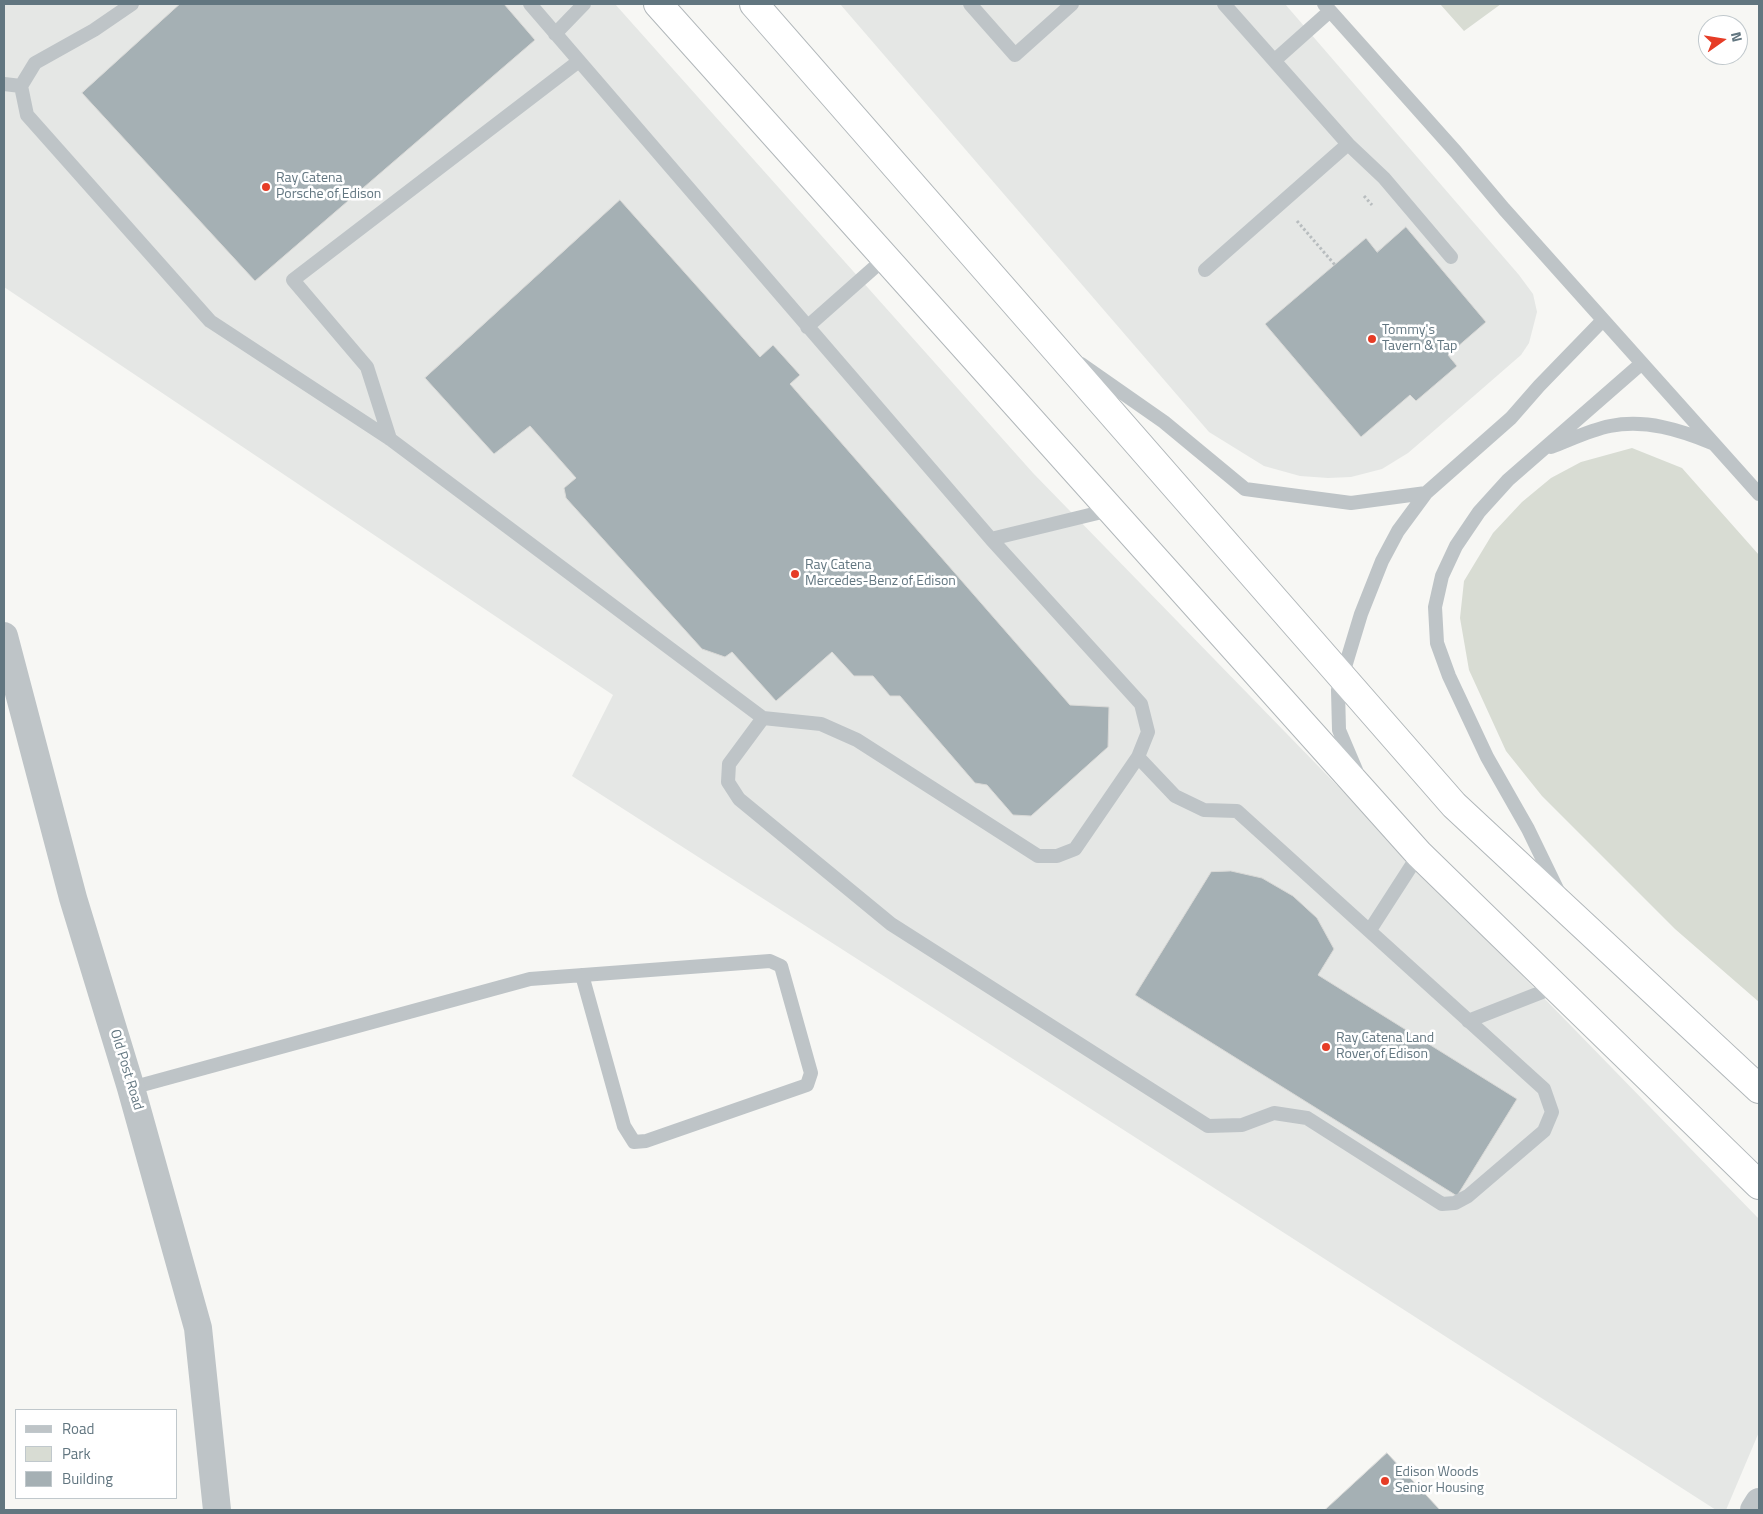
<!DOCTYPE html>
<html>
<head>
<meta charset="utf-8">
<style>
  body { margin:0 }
  #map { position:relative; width:1763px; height:1514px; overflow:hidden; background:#f7f7f4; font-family:"Titillium Web",sans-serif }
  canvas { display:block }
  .frame { position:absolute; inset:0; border:5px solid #627680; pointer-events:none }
  .legend { position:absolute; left:15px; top:1409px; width:162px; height:90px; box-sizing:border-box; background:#fff; border:1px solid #c0c8cc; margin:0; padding:6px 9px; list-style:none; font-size:15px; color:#627680 }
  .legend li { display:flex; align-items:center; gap:10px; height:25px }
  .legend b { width:25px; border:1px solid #c0c8cc }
  .north { position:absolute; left:1698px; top:15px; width:50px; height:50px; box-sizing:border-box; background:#fff; border:1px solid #c0c8cc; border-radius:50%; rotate:77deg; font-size:14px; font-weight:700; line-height:20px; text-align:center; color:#627680 }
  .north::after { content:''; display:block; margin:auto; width:18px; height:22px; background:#e63c26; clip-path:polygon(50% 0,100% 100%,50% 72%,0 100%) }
</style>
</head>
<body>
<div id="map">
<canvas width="1763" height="1514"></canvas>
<div class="frame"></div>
<ul class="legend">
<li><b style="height:6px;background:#bec4c7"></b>Road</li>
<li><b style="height:14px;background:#d8dcd3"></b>Park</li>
<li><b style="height:14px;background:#a5b0b4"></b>Building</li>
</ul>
<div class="north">N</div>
</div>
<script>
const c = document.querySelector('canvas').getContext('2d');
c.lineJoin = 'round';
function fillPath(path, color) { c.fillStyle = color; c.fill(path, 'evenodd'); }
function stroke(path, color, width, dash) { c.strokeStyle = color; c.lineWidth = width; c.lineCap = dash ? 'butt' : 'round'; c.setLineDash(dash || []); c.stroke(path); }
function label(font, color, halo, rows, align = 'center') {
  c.font = font + ' "Titillium Web",sans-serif'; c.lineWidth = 5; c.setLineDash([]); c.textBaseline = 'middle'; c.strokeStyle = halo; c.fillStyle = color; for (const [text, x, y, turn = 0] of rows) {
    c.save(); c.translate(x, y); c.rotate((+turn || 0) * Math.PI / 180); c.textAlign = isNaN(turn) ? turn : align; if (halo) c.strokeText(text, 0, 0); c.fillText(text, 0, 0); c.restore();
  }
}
fillPath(new Path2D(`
  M4,4h611l418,469 726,746v213l-33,78h-10l-1144,-734 41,-81 -609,-408z
  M840,4h445l234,271 14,19 4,18 -8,31 -8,12 -92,80 -21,18 -26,16 -31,8 -23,1 -28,-2 -36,-10 -55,-34z`), '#e5e7e5');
fillPath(new Path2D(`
  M1440,4h61l-37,27z
  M1632,448l50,20 77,87v447l-84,-73 -133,-133 -36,-45 -37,-81 -9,-52 4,-37 29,-48 29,-31 29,-24 30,-16z`), '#d8dcd3');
const building = new Path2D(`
  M180,4h324l31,36 -280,241 -173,-188z
  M620,200l140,157 13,-12 27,30 -10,9 280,321 39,2 -1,40 -77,69 -18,-1 -26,-30 -12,-2 -75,-87h-10l-17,-20h-19l-22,-24 -56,49 -44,-49 -7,5 -23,-8 -136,-151 -2,-10 12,-10 -46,-52 -36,28 -69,-76z
  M1406,227l80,95 -38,33 9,11 -41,35 -6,-6 -49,42 -96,-113 101,-86 11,14z
  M1231,871l31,7 31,18 24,22 17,31 -16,26 199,124 -60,97 -322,-201 76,-123z
  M1387,1453l53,57h-115z`);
fillPath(building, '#a5b0b4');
stroke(building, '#d9d9d7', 1);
const trunk = new Path2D(`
  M658,4l761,850 340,331
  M754,4l700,801 305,284`);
stroke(trunk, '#b1b7ba', 30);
stroke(new Path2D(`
  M1364,196l8,9
  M1297,221l38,44`), '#b8bdbf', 3, [2.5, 2.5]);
stroke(new Path2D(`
  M132,4l-38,26 -59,33 -14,23 6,29 183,206 180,118 373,279 58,6 36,16 181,116h19l18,-7 63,-92 10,-25 -7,-28 -150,-165 -461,-535
  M970,4l45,51 57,-51
  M1324,4l132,148 48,57 255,285
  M555,34l29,-30
  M1275,60l55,-49
  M4,84l17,2
  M1348,144l36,34 67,79
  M1205,270l143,-126 -124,-140
  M807,327l78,-69
  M1081,364l83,58 81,67 106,14 75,-10
  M390,439l-23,-72 -74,-87 286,-219
  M1551,447c19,-7 39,-17 59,-21 36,-7 70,4 102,17
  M991,539l119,-29
  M763,718l-34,46 -1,18 11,17 152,125 317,202 34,-1 32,-12 33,5 135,86 13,-1 13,-7 76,-65 8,-19 -8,-23 -307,-278 -33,-1 -29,-14 -37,-39
  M1356,770l-17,-40 -1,-40 23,-76 21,-53 16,-30 28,-38 85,-75 28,-32 64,-66
  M1559,893l-31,-64 -41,-72 -38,-81 -12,-33 -2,-36 7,-31 14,-30 23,-34 29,-32 134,-117
  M1370,930l49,-76
  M1468,1021l87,-34
  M131,1088l399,-109 240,-18 11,5 30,107 -4,12 -161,56 -12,1 -10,-16 -42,-151`), '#bec4c7', 14);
stroke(new Path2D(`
  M1754,1510l5,-8`), '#bec4c7', 28);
stroke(new Path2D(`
  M4,636l69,262 58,190 67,240 19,182`), '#bec4c7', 28);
stroke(trunk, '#fff', 28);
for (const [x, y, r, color] of [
  [266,187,5,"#e63c26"],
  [1372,339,5,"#e63c26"],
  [795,574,5,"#e63c26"],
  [1326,1047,5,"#e63c26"],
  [1385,1481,5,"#e63c26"]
]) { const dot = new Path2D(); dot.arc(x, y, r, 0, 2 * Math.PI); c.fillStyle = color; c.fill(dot); stroke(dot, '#fff', 2); }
label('14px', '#627680', '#fff', [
  ["Ray Catena",276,179],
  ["Porsche of Edison",276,195],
  ["Tommy's",1382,331],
  ["Tavern & Tap",1382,347],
  ["Ray Catena",805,566],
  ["Mercedes-Benz of Edison",805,582],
  ["Ray Catena Land",1336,1039],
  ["Rover of Edison",1336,1055],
  ["Edison Woods",1395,1473],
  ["Senior Housing",1395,1489]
], 'left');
label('14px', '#627680', '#fff', [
  ["Old Post Road",126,1070,73]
]);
</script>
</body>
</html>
